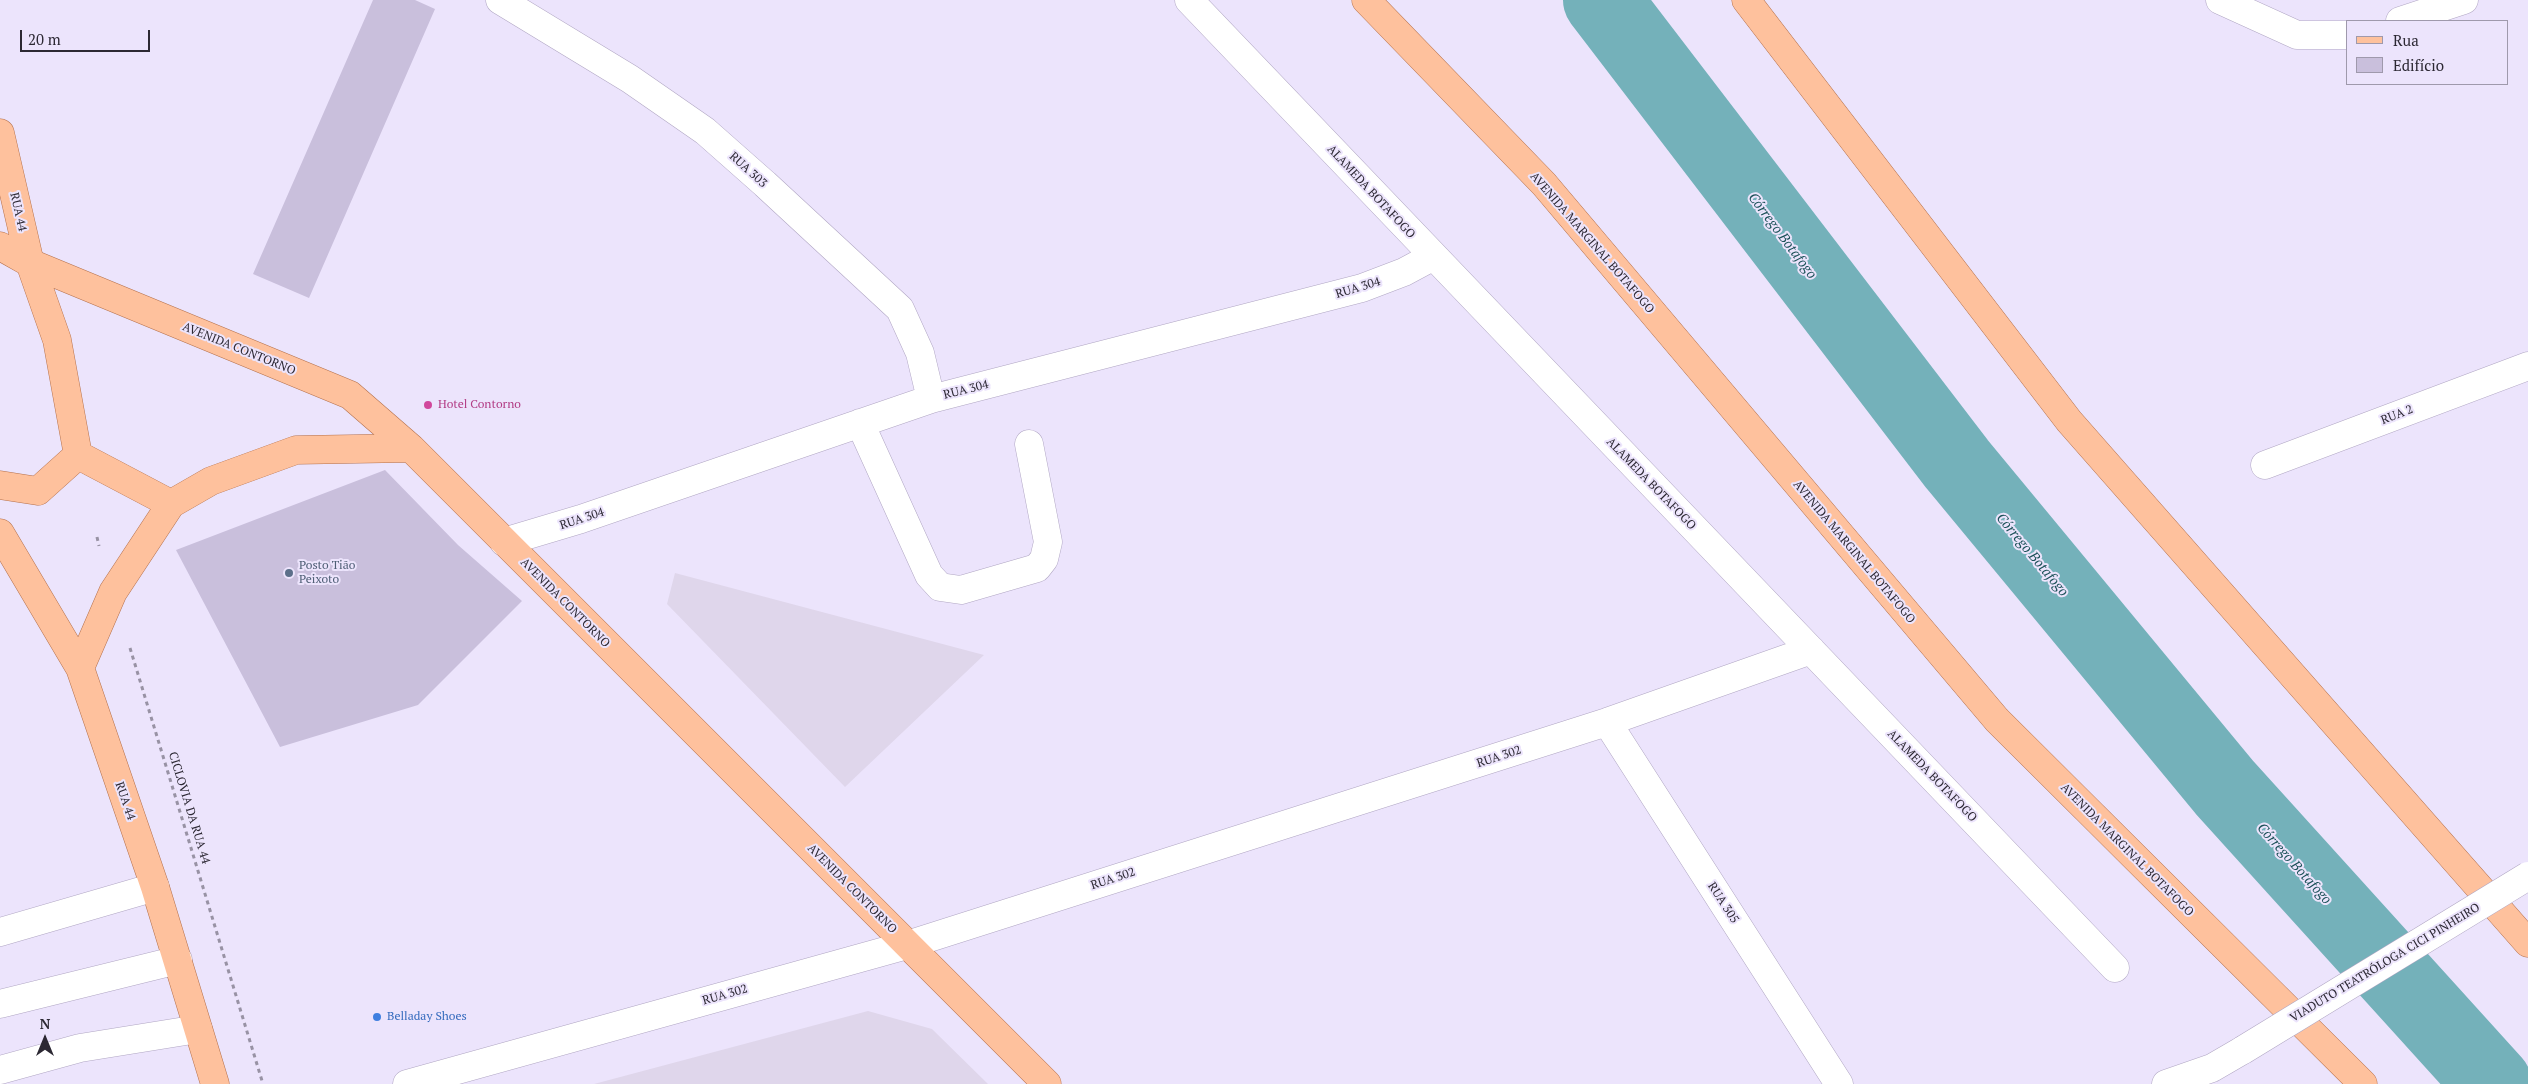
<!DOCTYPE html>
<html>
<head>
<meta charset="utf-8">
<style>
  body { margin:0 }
  #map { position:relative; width:2528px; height:1084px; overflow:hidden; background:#ece4fc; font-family:"PT Serif",serif }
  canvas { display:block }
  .legend { position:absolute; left:2346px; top:20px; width:162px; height:65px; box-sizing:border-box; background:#ece4fc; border:1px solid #9f99ac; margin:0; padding:6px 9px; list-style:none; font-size:15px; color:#2c2833 }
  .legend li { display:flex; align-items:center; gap:10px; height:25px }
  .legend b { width:25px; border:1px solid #9f99ac }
  .north { position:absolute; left:20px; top:1014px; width:50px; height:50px; -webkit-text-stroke:4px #ece4fc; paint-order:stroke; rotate:0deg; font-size:14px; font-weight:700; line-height:20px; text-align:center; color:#2c2833 }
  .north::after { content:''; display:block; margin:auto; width:18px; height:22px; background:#2c2833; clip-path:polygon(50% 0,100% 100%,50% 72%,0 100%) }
  .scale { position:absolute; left:20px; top:30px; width:130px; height:22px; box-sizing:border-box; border:2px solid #2c2833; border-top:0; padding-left:6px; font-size:15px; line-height:18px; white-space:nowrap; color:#2c2833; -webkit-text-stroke:4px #ece4fc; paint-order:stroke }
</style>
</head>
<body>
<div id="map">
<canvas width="2528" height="1084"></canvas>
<ul class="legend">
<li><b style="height:6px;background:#fec19d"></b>Rua</li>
<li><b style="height:14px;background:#c9bfdc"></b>Edifício</li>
</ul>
<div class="north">N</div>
<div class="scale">20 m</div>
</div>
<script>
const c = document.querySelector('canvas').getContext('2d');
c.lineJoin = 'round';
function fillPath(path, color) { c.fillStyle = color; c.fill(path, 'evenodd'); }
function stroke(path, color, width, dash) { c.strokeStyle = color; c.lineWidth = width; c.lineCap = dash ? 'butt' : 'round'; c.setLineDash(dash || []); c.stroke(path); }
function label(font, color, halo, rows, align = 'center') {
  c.font = font + ' "PT Serif",serif'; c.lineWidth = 4; c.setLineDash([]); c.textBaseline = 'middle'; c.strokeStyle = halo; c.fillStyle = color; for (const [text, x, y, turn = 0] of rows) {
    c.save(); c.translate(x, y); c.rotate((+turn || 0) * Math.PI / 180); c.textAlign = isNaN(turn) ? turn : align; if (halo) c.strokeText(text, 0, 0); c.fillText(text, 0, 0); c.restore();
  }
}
fillPath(new Path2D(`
  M675,573l309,82 -139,132 -178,-183z
  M868,1011l64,18 56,55h-394z`), '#dfd6eb');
stroke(new Path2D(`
  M1602,0l355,464 268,324 268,296`), '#74b1ba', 78);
fillPath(new Path2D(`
  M373,0h42l20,9 -126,289 -56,-24z
  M385,470l73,75 64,56 -104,104 -138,42 -104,-197z`), '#c9bfdc');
const minor = new Path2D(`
  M500,0l130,79 75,52 60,53 135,125 20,44 11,46
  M1189,0l926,968
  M2220,0l77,35h50
  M2400,21l64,-21
  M860,423l69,152 11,12 21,3 76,-22 7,-9 4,-17 -19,-98
  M2265,465l263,-99
  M504,542l77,-23 350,-120 431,-111 42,-16 28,-15
  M1607,722l232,362
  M0,932l155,-45
  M0,1004l178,-44
  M0,1070l80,-22 118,-19
  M407,1084l500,-139 700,-223 204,-72
  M2166,1084l46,-16 31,-18`);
const major = new Path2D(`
  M1366,0l178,184 453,536 366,364
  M1746,0l323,421 459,522
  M0,133l30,130 27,77 21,115 -40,36 -38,-6
  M0,246l30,17 320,132 61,53 636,636
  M78,455l93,49
  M0,533l80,135 75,219 60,197
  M80,668l33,-76 58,-88 40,-23 85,-31 115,-2`);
stroke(minor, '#b0a6c3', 29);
stroke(major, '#b4714d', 29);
stroke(new Path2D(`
  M97,537l2,9
  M130,648l133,436`), '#9892a4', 3, [4, 4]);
stroke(minor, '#fff', 28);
stroke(major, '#fec19d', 28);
const minorBridge = new Path2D(`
  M2243,1050l285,-174`);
stroke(minorBridge, '#b0a6c3', 29, []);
stroke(minorBridge, '#fff', 28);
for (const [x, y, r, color] of [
  [428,405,5,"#d1479c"],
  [289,573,5,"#5c6f8a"],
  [377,1017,5,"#3f7fe0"]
]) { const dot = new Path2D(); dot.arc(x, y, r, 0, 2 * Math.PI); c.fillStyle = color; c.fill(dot); stroke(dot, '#ece4fc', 2); }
label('12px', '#2c2833', '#ece4fc', [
  ["RUA 303",748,170,42],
  ["ALAMEDA BOTAFOGO",1371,192,47],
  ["RUA 44",18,212,77],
  ["AVENIDA MARGINAL BOTAFOGO",1592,243,49],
  ["RUA 304",1358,288,-17],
  ["AVENIDA CONTORNO",239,349,22],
  ["RUA 304",966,390,-14],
  ["RUA 2",2397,415,-21],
  ["ALAMEDA BOTAFOGO",1651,484,46],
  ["RUA 304",582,519,-18],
  ["AVENIDA MARGINAL BOTAFOGO",1854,552,50],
  ["AVENIDA CONTORNO",565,603,45],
  ["RUA 302",1499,757,-18],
  ["ALAMEDA BOTAFOGO",1932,776,46],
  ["RUA 44",125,801,71],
  ["CICLOVIA DA RUA 44",189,808,73],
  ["AVENIDA MARGINAL BOTAFOGO",2127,850,45],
  ["RUA 302",1113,879,-18],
  ["AVENIDA CONTORNO",852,889,45],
  ["RUA 305",1723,903,57],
  ["VIADUTO TEATRÓLOGA CICI PINHEIRO",2385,963,-31],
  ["RUA 302",725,995,-16]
]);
label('12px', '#b23c85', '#ece4fc', [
  ["Hotel Contorno",438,405]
], 'left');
label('12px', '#4e5e75', '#ece4fc', [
  ["Posto Tião",299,566],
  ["Peixoto",299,580]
], 'left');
label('12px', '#366cbe', '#ece4fc', [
  ["Belladay Shoes",387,1017]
], 'left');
label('italic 14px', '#1b5158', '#ece4fc', [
  ["Córrego Botafogo",1782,236,53],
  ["Córrego Botafogo",2032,555,50],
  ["Córrego Botafogo",2294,864,48]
]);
</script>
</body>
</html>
